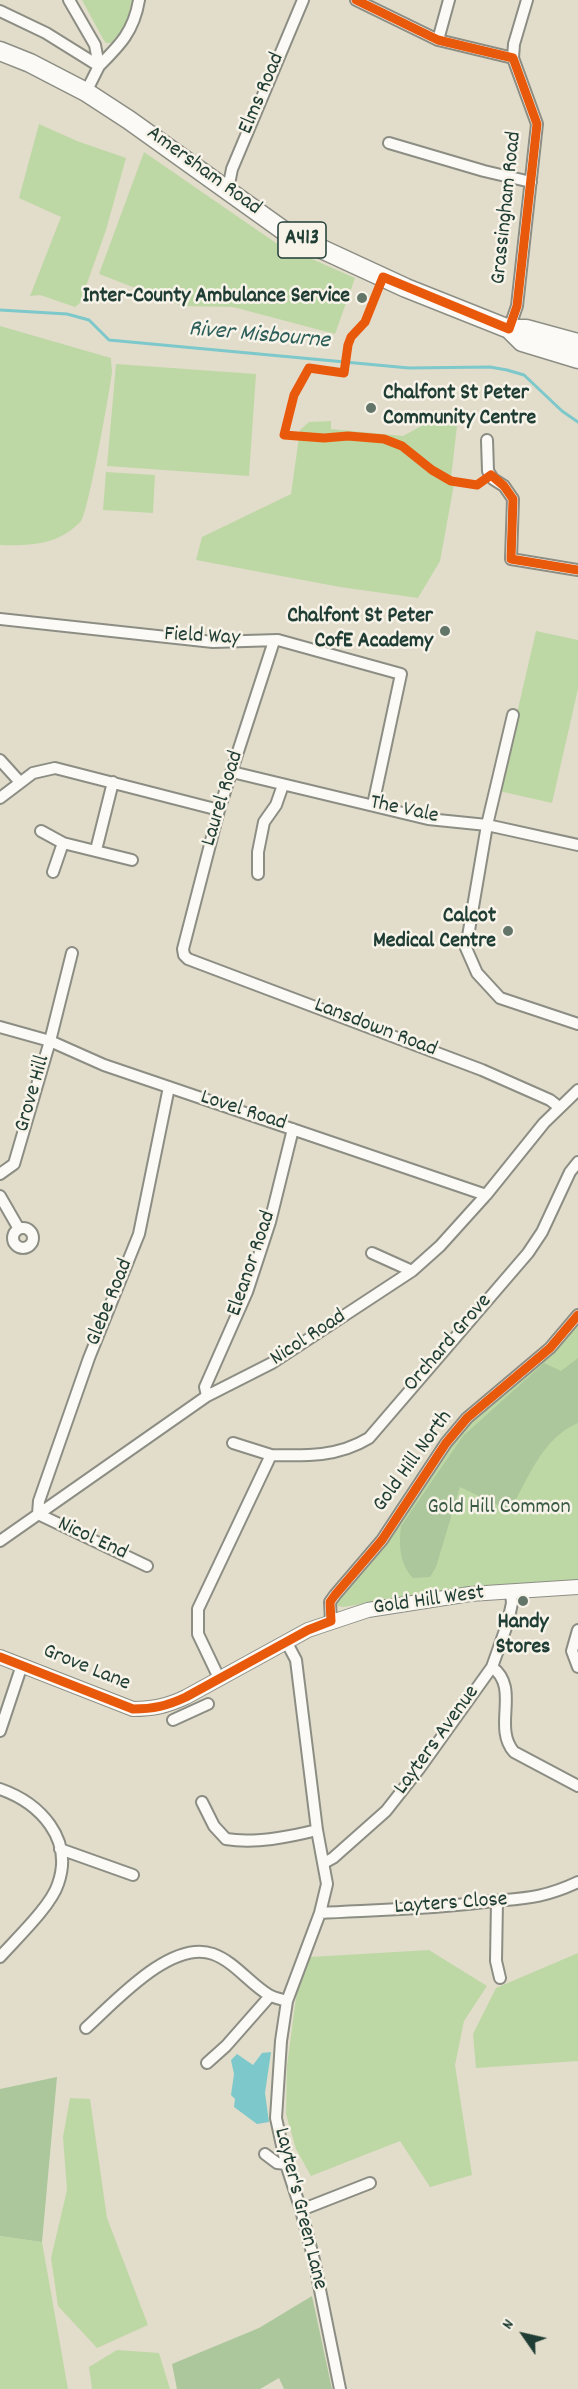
<!DOCTYPE html>
<html>
<head>
<meta charset="utf-8">
<style>
  body { margin:0 }
  #map { position:relative; width:578px; height:2389px; overflow:hidden; background:#e2dccb; font-family:Dekko,sans-serif }
  canvas { display:block }
  .north { position:absolute; left:494px; top:2305px; width:60px; height:60px; -webkit-text-stroke:4px #f7f3e8; paint-order:stroke; rotate:304deg; font-size:16px; font-weight:700; line-height:24px; text-align:center; color:#1f3d34 }
  .north::after { content:''; display:block; margin:auto; width:21px; height:27px; background:#1f3d34; clip-path:polygon(50% 0,100% 100%,50% 72%,0 100%) }
</style>
</head>
<body>
<div id="map">
<canvas width="578" height="2389"></canvas>
<div class="north">N</div>
</div>
<script>
const c = document.querySelector('canvas').getContext('2d');
c.lineJoin = 'round';
function fillPath(path, color) { c.fillStyle = color; c.fill(path, 'evenodd'); }
function stroke(path, color, width, dash) { c.strokeStyle = color; c.lineWidth = width; c.lineCap = dash ? 'butt' : 'round'; c.setLineDash(dash || []); c.stroke(path); }
function label(font, color, halo, rows, align = 'center') {
  c.font = font + ' Dekko,sans-serif'; c.lineWidth = 5; c.setLineDash([]); c.textBaseline = 'middle'; c.strokeStyle = halo; c.fillStyle = color; for (const [text, x, y, turn = 0] of rows) {
    c.save(); c.translate(x, y); c.rotate((+turn || 0) * Math.PI / 180); c.textAlign = isNaN(turn) ? turn : align; if (halo) c.strokeText(text, 0, 0); c.fillText(text, 0, 0); c.restore();
  }
}
fillPath(new Path2D(`
  M82,0h50l-6,25 -15,18h-5l-3,-4z
  M39,124l38,17 49,17 -20,72 -26,73 -5,4 -35,-12 -10,1 31,-79 -42,-19z
  M144,152l132,91 79,35 -20,56 -102,-27 -51,-1 -83,-32z
  M0,326l111,32c0,5 1,9 1,14 -2,18 -24,141 -31,149 -22,24 -51,25 -81,24z
  M116,364l140,10 -7,102 -142,-10z
  M459,409l-8,69 4,1 -15,82 -22,37 -78,-11 -144,-27 6,-23 89,-43 9,-64 9,-8 22,-1v8l72,7 29,-16z
  M106,472l49,3 -2,38 -50,-3z
  M536,631l42,9v49l-26,114 -53,-12z
  M578,1321v262l-138,9 -97,15 -5,-1 -2,-4 131,-178z
  M429,1950l58,36 -23,35 -9,44 17,110 -42,12 -30,-46 -89,35 -15,-27 -10,-35 1,-48 10,-76 13,-33z
  M578,1953v108l-102,7 -3,-34 23,-46z
  M70,2098l20,1 17,119 41,107 -51,23 -39,-42 -7,-48 16,-68 -4,-53z
  M0,2236l42,6 26,147h-68z
  M117,2350l42,3 11,36h-78l-3,-22z`), '#bed8a5');
fillPath(new Path2D(`
  M578,1358v65c-35,14 -51,57 -68,88l-50,-24 -24,80 -6,10 -17,1c-14,-15 -14,-33 -12,-52l62,-90 81,-73 17,8z
  M57,2077l-15,165 -42,-6v-147z
  M312,2296l20,93h-48l-5,-11 -19,11h-83l-5,-25 87,-36z`), '#acc79b');
fillPath(new Path2D(`
  M271,2052l-6,41 4,29 -12,2 -23,-17 1,-8 -4,-4 3,-21 -3,-14 6,-6 16,11 9,-12z`), '#7dc8ca');
stroke(new Path2D(`
  M0,310l67,4 22,6 20,20 300,28 81,-1 17,3 17,5 38,36 16,11`), '#7dc8ca', 3);
const street = new Path2D(`
  M69,0l26,45 4,21 -13,26
  M356,0l82,40 75,18
  M0,11l46,22 53,33
  M438,40l11,-40
  M99,66c21,-21 35,-35 40,-66
  M389,143l95,28 47,11
  M228,189l4,-20 71,-169
  M509,329l8,-23 20,-182 -24,-66 1,-14 13,-44
  M487,440l1,31 5,8 11,7 9,13 -2,60 67,11
  M0,619l213,23 65,-2 123,34 -28,131
  M274,641l-55,169 -36,139 1,6 4,4 294,111 68,30 9,7
  M513,715l-26,110 -21,123 11,25 23,25 78,26
  M0,760l19,21
  M232,772l196,47 59,6 91,20
  M0,798l33,-25 22,-5 164,42
  M41,831l22,12 69,17
  M96,850l17,-68
  M53,872l10,-29
  M258,874v-22l6,-30 12,-17 7,-20
  M0,1027l50,14 54,24 382,130
  M0,1174l14,-10 36,-123 22,-88
  M0,1196l19,33
  M13 1238a10 10 0 1 1 20 0a10 10 0 1 1-20 0Z
  M372,1253l40,18
  M207,1396l-2,-9 42,-95 23,-70 23,-93
  M233,1443l38,12
  M0,1541l207,-145 65,-33 140,-92 28,-25 46,-51 58,-72 34,-33
  M147,1566l-109,-52 1,-13 50,-143 50,-124 30,-147
  M331,1621l-1,-19 5,-7 47,-55 64,-97 21,-25 83,-70 28,-33
  M578,1630l-6,21 6,16
  M287,1643l9,17 21,170 10,54 -7,29 -33,88 -6,40 -5,77 10,46 15,46 13,50 26,129
  M492,1667c29,21 0,60 22,85l64,34
  M219,1678l-21,-44v-25l73,-154c35,1 67,2 98,-17l159,-185 14,-21 28,-60 8,-10
  M173,1720l35,-16
  M0,1731l22,-66
  M0,1789c40,14 74,50 58,95 -7,22 -42,55 -58,73
  M202,1802l12,24 12,13c29,5 63,-2 91,-9
  M60,1849l73,26
  M324,1863l9,-5 53,-47 33,-42 73,-102 16,-45 4,-19 -1,-10
  M497,1901l-1,60 4,17
  M320,1913c55,-3 110,-4 165,-11 38,-4 57,-3 93,-20
  M86,2028c29,-26 85,-89 127,-74 22,8 37,30 56,41 5,3 12,4 18,6
  M207,2063l19,-17 44,-50
  M265,2154l12,9 9,1
  M301,2210l69,-27`);
const secondary = new Path2D(`
  M0,1657l133,52c20,0 34,-3 53,-12l122,-67 60,-20 102,-16 108,-7`);
const highway = new Path2D(`
  M0,51l30,12 56,29 43,28 158,113 119,55 103,41 13,13 56,17
  M509,329h17l52,14`);
stroke(street, '#8c8e84', 14);
stroke(secondary, '#8c8e84', 16);
stroke(highway, '#8c8e84', 21);
stroke(street, '#fbfaf7', 10);
stroke(secondary, '#fbfaf7', 14);
stroke(highway, '#fbfaf7', 18);
stroke(new Path2D(`
  M356,0l82,40 75,18 24,66 -20,182 -8,23 -126,-52 -18,45 -14,15 -3,8 -4,28 -35,-5 -15,27 -10,40 40,3 24,-2 36,3 18,7 30,24 19,11 26,4 14,-10 13,11 9,13 -2,60 67,11
  M0,1657l133,52c20,0 34,-3 53,-12l122,-67 23,-9 -1,-19 5,-7 47,-55 64,-97 21,-25 83,-70 28,-33`), '#e8590c', 9);
for (const [x, y, r, color] of [
  [362,298,6,"#637569"],
  [371,408,6,"#637569"],
  [445,631,6,"#637569"],
  [508,931,6,"#637569"],
  [523,1601,6,"#637569"]
]) { const dot = new Path2D(); dot.arc(x, y, r, 0, 2 * Math.PI); c.fillStyle = color; c.fill(dot); stroke(dot, '#f7f3e8', 2); }
for (const [x, y, w] of [
  [302,240,48]
]) { const box = new Path2D(); box.roundRect(x - w / 2, y - 18, w, 36, 4.5); c.fillStyle = '#f7f3e8'; c.fill(box); stroke(box, '#1f3d34', 1.5); }
label('bold 21px', '#1f3d34', null, [
  ["A413",302,240]
]);
label('22px', '#1f3d34', '#f7f3e8', [
  ["Elms Road",263,94,-67],
  ["Amersham Road",203,172,36],
  ["Grassingham Road",508,208,-84],
  ["Field Way",202,638,3],
  ["Laurel Road",224,799,-73],
  ["The Vale",404,811,12],
  ["Lansdown Road",375,1029,21],
  ["Grove Hill",34,1094,-74],
  ["Lovel Road",243,1112,18],
  ["Eleanor Road",253,1264,-71],
  ["Glebe Road",111,1303,-68],
  ["Nicol Road",309,1339,-33],
  ["Orchard Grove",449,1344,-49],
  ["Gold Hill North",414,1462,-54],
  ["Nicol End",92,1540,25],
  ["Gold Hill West",429,1602,-8],
  ["Grove Lane",86,1669,22],
  ["Layters Avenue",438,1741,-54],
  ["Layters Close",451,1905,-4],
  ["Layter's Green Lane",299,2209,76]
]);
label('bold 22px', '#1f3d34', '#f7f3e8', [
  ["Inter-County Ambulance Service",350,298],
  ["Chalfont St Peter",383,395,"left"],
  ["Community Centre",383,420,"left"],
  ["Chalfont St Peter",433,618],
  ["CofE Academy",433,643],
  ["Calcot",496,918],
  ["Medical Centre",496,943],
  ["Handy",523,1624,"center"],
  ["Stores",523,1649,"center"]
], 'right');
label('22px', '#395b44', '#f7f3e8', [
  ["Gold Hill Common",499,1509]
]);
label('italic 24px', '#2c5e59', '#f7f3e8', [
  ["River Misbourne",259,337,5]
]);
</script>
</body>
</html>
